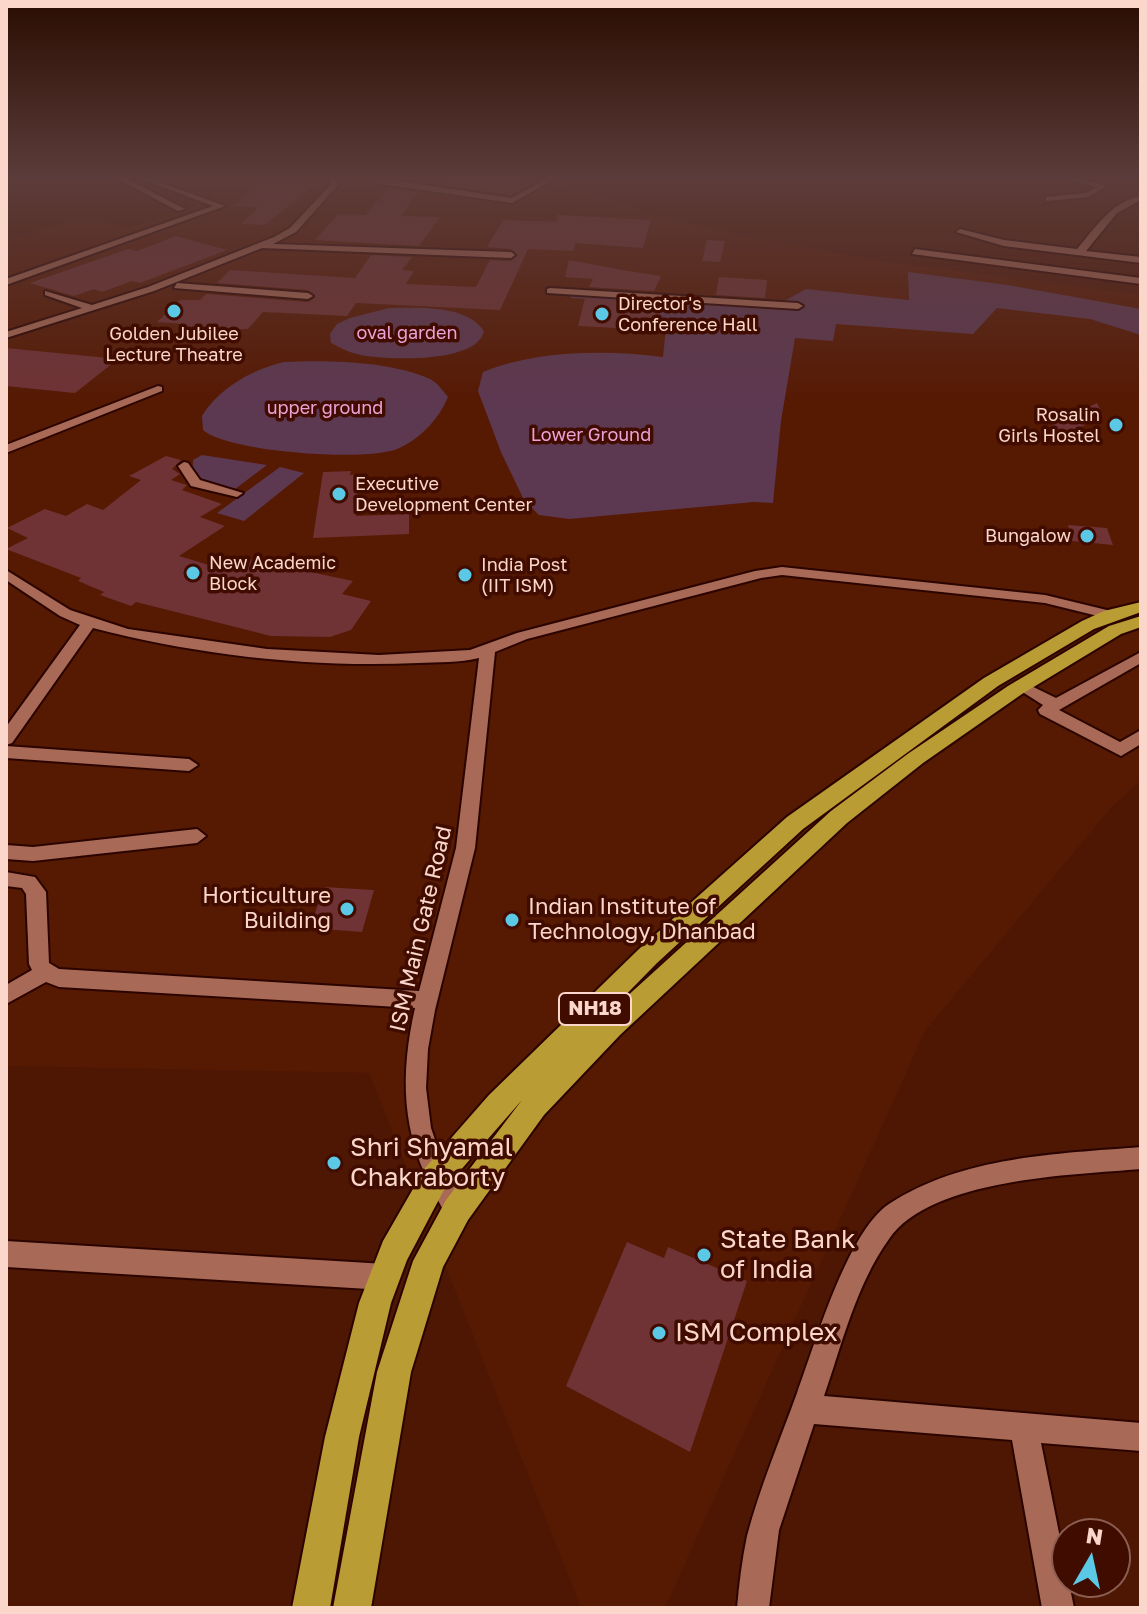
<!DOCTYPE html>
<html>
<head>
<meta charset="utf-8">
<style>
  body { margin:0 }
  #map { position:relative; width:1147px; height:1614px; overflow:hidden; background:#4d1704; font-family:"Golos Text",sans-serif }
  canvas { display:block }
  .frame { position:absolute; inset:0; border:8px solid #fad6cb; pointer-events:none }
  .north { position:absolute; left:1051px; top:1518px; width:80px; height:80px; box-sizing:border-box; background:#410c00; border:2px solid #8b5d51; border-radius:50%; rotate:9deg; font-size:22px; font-weight:700; line-height:32px; text-align:center; color:#fad6cb }
  .north::after { content:''; display:block; margin:auto; width:28px; height:36px; background:#5bc8e6; clip-path:polygon(50% 0,100% 100%,50% 72%,0 100%) }
</style>
</head>
<body>
<div id="map">
<canvas width="1147" height="1614"></canvas>
<div class="frame"></div>
<div class="north">N</div>
</div>
<script>
const c = document.querySelector('canvas').getContext('2d');
c.lineJoin = 'round';
function fillPath(path, color) { c.fillStyle = color; c.fill(path, 'evenodd'); }
function stroke(path, color, width, dash) { c.strokeStyle = color; c.lineWidth = width; c.lineCap = dash ? 'butt' : 'round'; c.setLineDash(dash || []); c.stroke(path); }
function label(font, color, halo, rows, align = 'center') {
  c.font = font + ' "Golos Text",sans-serif'; c.lineWidth = 7; c.setLineDash([]); c.textBaseline = 'middle'; c.strokeStyle = halo; c.fillStyle = color; for (const [text, x, y, turn = 0] of rows) {
    c.save(); c.translate(x, y); c.rotate((+turn || 0) * Math.PI / 180); c.textAlign = isNaN(turn) ? turn : align; if (halo) c.strokeText(text, 0, 0); c.fillText(text, 0, 0); c.restore();
  }
}
fillPath(new Path2D(`
  M145,178h410l-3,3 71,22 81,24 62,13 115,21 260,33v486l-30,28 -186,223 -260,577h-84l-212,-535 -363,-7v-826l79,-23 44,11 79,-28z`), '#561902');
fillPath(new Path2D(`
  M908,272l100,13 133,24v26l-51,-16 -93,-11 -24,26 -137,-10 -3,17 -38,-3 -14,83 -8,82 -19,-1 -185,17 -30,-4 -15,-15 -23,-48 -23,-61 5,-19c54,-22 123,-22 180,-15l4,-39 -45,-2 2,-7 43,3 2,-8 -98,-6 1,-5 207,11 27,-15 103,11z
  M389,308c29,0 76,-4 95,23 -7,33 -98,29 -123,24 -11,-2 -20,-7 -30,-12l-1,-9 7,-10 13,-6z
  M284,362c42,-2 107,-1 146,17 7,3 13,12 18,18 -9,22 -29,43 -51,52 -33,13 -169,3 -194,-19l-1,-14c17,-28 51,-47 82,-54z
  M202,455l65,10 -32,24 -43,-10 1,-19z
  M280,467l24,6 -60,48 -27,-8z`), '#5d3851');
fillPath(new Path2D(`
  M445,178h60l29,4 -24,13 -66,-10z
  M266,181l26,2 24,1 -52,41 -23,-1 18,-17 -27,-1z
  M388,188l30,4 -17,24 39,1 -21,29 -104,-6 23,-26 28,1z
  M557,215l94,5 -8,28 -68,-5 -1,8 -46,-2 -28,61 -144,-7 -9,13 -84,-4 -15,17 -52,1 -15,-3 3,-3 -27,-2 23,-22h20l6,-6 102,8 8,-5 -8,-7 -91,-7 13,-13 125,8 16,-23 41,2 -10,13 12,1 -8,13 70,3 14,-27 21,1 7,-6 -7,-6 -24,-2 16,-27 54,2z
  M176,236l51,14 -87,33 -8,-2 -30,11 -8,-3 -20,7 -44,-13 98,-34 9,2z
  M707,240l18,1 -5,21 -18,-1z
  M569,260l59,11 33,5 -7,15 -65,-4 4,-8 -28,-2z
  M719,277l48,3 -2,18 -49,-3z
  M585,298l77,6 -5,26 -79,-4z
  M6,348l112,11 -43,34 -69,-7z
  M1097,403l6,12 -36,20 -19,-8z
  M166,456l15,4 -9,9 8,5 -9,6 16,5 -5,5 40,14 -22,13 25,9 -46,30 40,12 16,-12 118,25 -11,13 29,7 -20,29 -21,7 -59,-1 -135,-34 -5,4 -31,-11 4,-3 -26,-11 3,-3 -75,-29 22,-11 -21,-10 38,-19 21,7 21,-12 16,6 38,-30 -12,-4z
  M351,471l-1,4 10,-1 -4,42 53,-2v20l-96,4 10,-66z
  M1068,525l39,3 6,17 -41,-4z
  M324,887l50,3 -12,42 -52,-4z
  M627,1242l37,16 4,-11 79,34 -57,171 -124,-66z`), '#6f3235');
const minor = new Path2D(`
  M116,178h9l60,31 -7,2z
  M139,178h9l77,28 -219,79v-6l207,-73z
  M328,178h6l5,6 -43,48 -23,12 238,8 4,3 -4,3 -249,-10 -108,43 -148,47v-6l76,-24 -37,-13v-4l47,14 56,-18 126,-50 16,-9 41,-44z
  M378,178l133,20 37,-20h9l-45,25 -138,-20z
  M1073,178l34,8 -19,11 -42,4v-4l40,-4 11,-6 -24,-6z
  M1141,196v4l-24,13 -31,38 55,6v6l-137,-17 -48,-14 4,-3 44,11 73,9c19,-22 34,-47 64,-53z
  M915,249l226,29v6l-229,-30z
  M177,283l131,10 5,3 -5,3 -134,-11z
  M550,288l248,15 5,3 -5,3 -251,-16v-4z
  M158,386l4,1v4l-156,62v-8z
  M184,462l4,1 12,17 43,13 -6,4 -46,-11 -13,-20z
  M782,567l263,28 70,17 2,3 -7,4 -65,-16 -263,-28 -21,3 -234,61 -32,13 -20,196 -40,162 -7,39 -2,39 5,40 12,35 26,47 -3,8 -9,4c-12,-5 -16,-16 -22,-28 -34,-60 -35,-120 -20,-186l-356,-21 -13,-5 -40,22v-19l26,-15 -3,-6 -3,-70 -4,-6 -16,-2v-14l29,5 11,15 3,71 10,6 360,22 37,-143 23,-190c-19,5 -42,4 -61,5 -108,5 -221,-8 -325,-35l-81,115 -6,2v-18l74,-102 -20,-9 -54,-36v-10l64,40 58,19 139,20 112,6 91,-5 47,-17 238,-62z
  M1141,652v11l-82,47 61,32 21,-12v14l-20,12 -81,-42 -2,-4 5,-5 -30,-19 8,-5 35,17z
  M6,746l183,13 9,6 -9,6 -183,-13z
  M197,829l9,7 -9,7 -164,18 -27,-2v-14l27,2z
  M1141,1147v22c-68,6 -210,9 -252,70 -33,46 -47,105 -65,157l317,27v28l-100,-8 33,165h-32l-30,-168 -198,-16 -35,106 -10,78h-32c2,-24 5,-48 10,-72 13,-49 33,-96 50,-143 18,-48 50,-161 92,-189 74,-48 167,-50 252,-57z
  M6,1241l379,23 9,4 4,9 -4,9 -9,4 -379,-23z`);
const trunk = new Path2D(`
  M1141,602v10l-47,17 -96,57 -195,143 -146,134 -55,56 229,-208 78,-58 99,-67 101,-60 32,-10v11l-20,7 -99,60 -99,69 -76,60 -227,212 -76,80 -76,105 -25,47 -32,105 -40,236h-38l44,-236 36,-111 33,-61 76,-100 -77,88 -38,72 -16,43 -32,134 -29,171h-38l33,-171 34,-134 24,-62 42,-73 64,-73 150,-146 148,-132 197,-139 98,-57 22,-10z`);
stroke(minor, '#2b0400', 4);
stroke(trunk, '#2b0400', 4);
fillPath(minor, '#a86a56');
fillPath(trunk, '#ba9c34');
const sky = c.createLinearGradient(0, 0, 0, 404);
sky.addColorStop(0, '#2a0d02');
sky.addColorStop(0.44, '#5c3c3a');
sky.addColorStop(1, '#5c3c3a00');
c.fillStyle = sky;
c.fillRect(0, 0, 1147, 404);
for (const [x, y, r, color] of [
  [174,311,8,"#5bc8e6"],
  [602,314,8,"#5bc8e6"],
  [1116,425,8,"#5bc8e6"],
  [339,494,8,"#5bc8e6"],
  [1087,536,8,"#5bc8e6"],
  [193,573,8,"#5bc8e6"],
  [465,575,8,"#5bc8e6"],
  [347,909,8,"#5bc8e6"],
  [512,920,8,"#5bc8e6"],
  [334,1163,8,"#5bc8e6"],
  [704,1255,8,"#5bc8e6"],
  [659,1333,8,"#5bc8e6"]
]) { const dot = new Path2D(); dot.arc(x, y, r, 0, 2 * Math.PI); c.fillStyle = color; c.fill(dot); stroke(dot, '#410c00', 3); }
label('18px', '#fad6cb', '#410c00', [
  ["Director's",618,304],
  ["Conference Hall",618,325],
  ["Golden Jubilee",174,334,"center"],
  ["Lecture Theatre",174,355,"center"],
  ["Rosalin",1100,415,"right"],
  ["Girls Hostel",1100,436,"right"],
  ["Executive",355,484],
  ["Development Center",355,505],
  ["Bungalow",1071,536,"right"],
  ["New Academic",209,563],
  ["Block",209,584],
  ["India Post",481,565],
  ["(IIT ISM)",481,586]
], 'left');
label('18px', '#eea1d6', '#410c00', [
  ["oval garden",407,333],
  ["upper ground",325,408],
  ["Lower Ground",591,435]
]);
for (const [x, y, w] of [
  [595,1009,72]
]) { const box = new Path2D(); box.roundRect(x - w / 2, y - 16, w, 32, 6); c.fillStyle = '#410c00'; c.fill(box); stroke(box, '#fad6cb', 2); }
label('bold 20px', '#fad6cb', null, [
  ["NH18",595,1009]
]);
label('22px', '#fad6cb', '#410c00', [
  ["Horticulture",331,896],
  ["Building",331,921],
  ["Indian Institute of",528,907,"left"],
  ["Technology, Dhanbad",528,932,"left"]
], 'right');
label('22px', '#fad6cb', '#410c00', [
  ["ISM Main Gate Road",421,929,-77]
]);
label('26px', '#fad6cb', '#410c00', [
  ["Shri Shyamal",350,1148],
  ["Chakraborty",350,1178],
  ["State Bank",720,1240],
  ["of India",720,1270],
  ["ISM Complex",675,1333]
], 'left');
</script>
</body>
</html>
